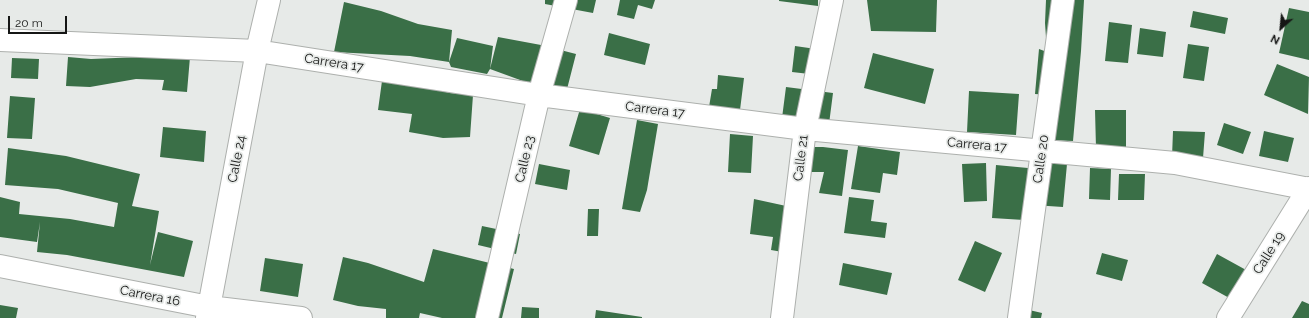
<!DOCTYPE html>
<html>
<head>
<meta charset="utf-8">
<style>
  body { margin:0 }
  #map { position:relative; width:1309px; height:318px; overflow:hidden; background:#e7eae8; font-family:Raleway,sans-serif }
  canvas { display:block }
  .north { position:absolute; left:1261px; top:8px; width:40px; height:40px; -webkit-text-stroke:3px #e7eae8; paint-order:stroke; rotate:207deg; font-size:11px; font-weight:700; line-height:16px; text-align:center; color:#151615 }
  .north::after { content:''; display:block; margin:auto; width:14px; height:18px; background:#151615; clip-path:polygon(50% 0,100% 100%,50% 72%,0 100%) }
  .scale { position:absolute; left:8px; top:16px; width:59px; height:18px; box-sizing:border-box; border:2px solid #151615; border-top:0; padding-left:5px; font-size:12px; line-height:14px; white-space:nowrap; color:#151615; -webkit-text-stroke:3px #e7eae8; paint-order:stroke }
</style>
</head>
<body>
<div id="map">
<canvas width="1309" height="318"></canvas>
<div class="north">N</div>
<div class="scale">20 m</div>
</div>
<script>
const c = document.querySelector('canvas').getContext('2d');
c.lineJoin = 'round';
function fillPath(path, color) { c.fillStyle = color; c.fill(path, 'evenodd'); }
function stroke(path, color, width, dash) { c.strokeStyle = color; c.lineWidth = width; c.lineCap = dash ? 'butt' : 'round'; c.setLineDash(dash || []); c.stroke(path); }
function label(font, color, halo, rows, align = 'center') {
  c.font = font + ' Raleway,sans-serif'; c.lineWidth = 3.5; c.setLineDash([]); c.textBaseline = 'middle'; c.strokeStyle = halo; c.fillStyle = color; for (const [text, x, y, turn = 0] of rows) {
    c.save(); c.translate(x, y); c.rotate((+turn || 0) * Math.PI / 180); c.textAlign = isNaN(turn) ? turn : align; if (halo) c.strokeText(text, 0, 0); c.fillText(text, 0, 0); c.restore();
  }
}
fillPath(new Path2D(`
  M545,0h51l-3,13 -48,-9z
  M620,0h35l-3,9 -14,-4 -4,14 -17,-4z
  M779,0h39v6l-39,-5z
  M867,0h70l-1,32 -65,-1z
  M1046,0h38l-3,51 -8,90 -24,-1 2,-44h11l-27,-2 4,-45 8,3 -2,-29z
  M344,2l37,9 37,13 34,6 -3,32 8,-24 36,8 -3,23 8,-32 43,8 35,9 -10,39 -35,-9 -41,-15 -3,5 -36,-7 -2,-5 -39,-6 -76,-4z
  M1289,8l20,4v48l-30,-7z
  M1193,11l35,7 -3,16 -35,-7z
  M1109,22l23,3 -4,38 -23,-2z
  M1140,28l26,4 -3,25 -26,-3z
  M609,33l41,11 -5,21 -41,-10z
  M1188,44l21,3 -5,34 -21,-3z
  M795,46l35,5 -3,25 -35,-4z
  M873,53l61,16 -9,35 -61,-16z
  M165,56l25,1 -3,35 -25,-2 2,-10 -28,-1 -46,8 -24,-1 2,-29 23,2z
  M12,58l27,1 -1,20 -27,-1z
  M1277,64l32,13 -1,37 -44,-19z
  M718,75l26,3 -4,32 -31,-3 3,-18h5z
  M382,81l34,4 34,8 23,2 -3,42 -27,1 -34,-6 3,-18 -34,-4z
  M786,87l47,6 -4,31 -47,-6z
  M969,91l50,3 -3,41 -49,-3z
  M10,96l25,2 -3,41 -25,-1z
  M580,109l30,9 -11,37 -30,-9z
  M1095,110h31v38h-30z
  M637,120l21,4 -11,66 -7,22 -18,-3z
  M1224,123l27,9 -8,22 -26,-9z
  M163,127l43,4 -2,31 -44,-5z
  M1173,131l32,1 -2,26 -31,-1z
  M1264,131l30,7 -6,24 -29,-6z
  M730,134l23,2 -2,37 -23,-1z
  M858,146l42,6 -3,23 -14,-2 -3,20 -29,-4z
  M807,147h16l25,3 -6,46 -23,-3 5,-21h-17z
  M8,148l58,8 74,18 -8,32 27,5 -9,54 8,-33 35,9 -9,36 -117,-22 -30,-3 3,-30 -3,20 -37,-5v-40l20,5 -1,12 51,5 44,8 4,-24 -60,-14 -53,-4z
  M1036,161l31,3 -4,43 -30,-2z
  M986,163l1,38 -23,1 -2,-38z
  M539,164l31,6 -3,20 -32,-6z
  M996,165l32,3 -4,52 -32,-2z
  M1090,168l21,1 -1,31 -21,-1z
  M1119,174h26l-1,26h-26z
  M849,197l25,3 -3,21 16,2 -2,15 -41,-5z
  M754,199l46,10 -12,44 -17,-3 2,-13 -23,-3z
  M588,209h11l-1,27h-11z
  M482,226l38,8 -4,20 -38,-9z
  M975,241l27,12 -17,39 -27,-12z
  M433,249l81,20 -12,49h-60l-22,-5 -1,5h-33v-9l-28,-3 -25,-6 10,-43 25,6 56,19z
  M1102,253l26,7 -6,21 -26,-7z
  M1217,254l40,22 -15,29 -40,-22z
  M265,258l38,6 -5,33 -38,-6z
  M843,263l49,10 -5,22 -48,-10z
  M1302,301l7,3v14h-17z
  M0,305l18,3 -2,10h-16z
  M1012,306l30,7 -1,5h-31z
  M522,307l17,1v10h-18z
  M596,310l46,7v1h-47z`), '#3a6f47');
const street = new Path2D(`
  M0,40l257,11 282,44 266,34 370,34 134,26
  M0,266l209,41 92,11
  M207,318l50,-267 12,-51
  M487,318l52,-223 27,-95
  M782,318l23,-189 27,-129
  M1019,318l44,-318
  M1228,318l81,-130`);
stroke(street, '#adb0ad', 24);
stroke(street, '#fff', 22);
label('13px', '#151615', '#e7eae8', [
  ["Carrera 17",334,63,9],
  ["Carrera 17",655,110,7],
  ["Carrera 17",977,145,5],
  ["Calle 21",801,158,-83],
  ["Calle 24",237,159,-79],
  ["Calle 23",525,159,-77],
  ["Calle 20",1041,159,-82],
  ["Calle 19",1269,253,-58],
  ["Carrera 16",150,296,11]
]);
</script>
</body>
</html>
